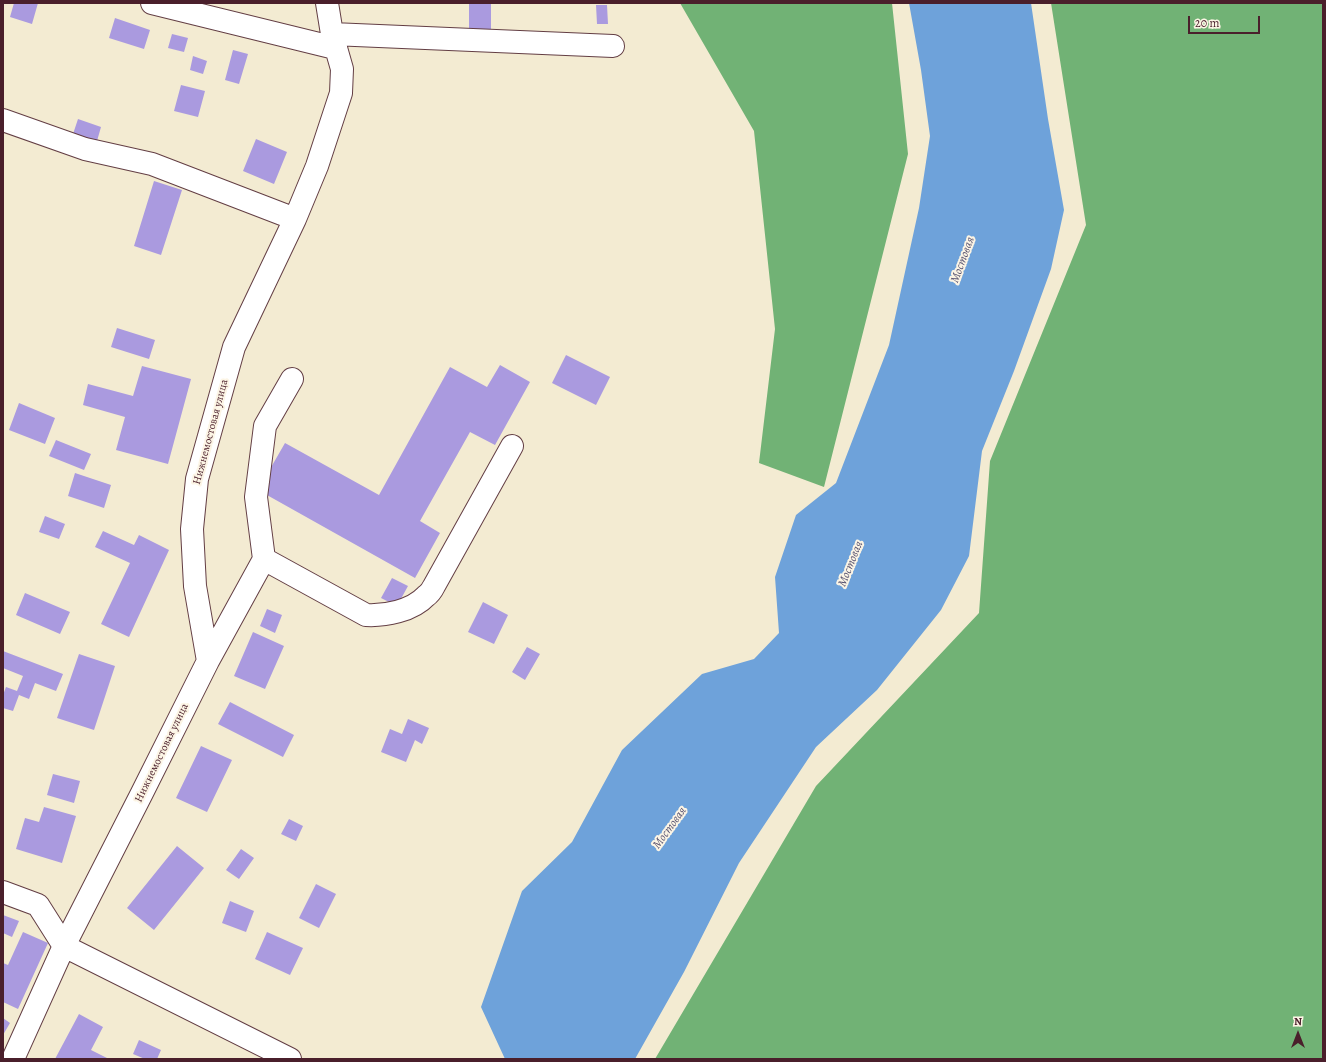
<!DOCTYPE html>
<html>
<head>
<meta charset="utf-8">
<style>
  body { margin:0 }
  #map { position:relative; width:1326px; height:1062px; overflow:hidden; background:#f3ebd2; font-family:Alegreya,serif }
  canvas { display:block }
  .frame { position:absolute; inset:0; border:4px solid #4a1f2b; pointer-events:none }
  .north { position:absolute; left:1278px; top:1014px; width:40px; height:40px; -webkit-text-stroke:3px #fcf5e5; paint-order:stroke; rotate:0deg; font-size:11px; font-weight:700; line-height:16px; text-align:center; color:#4a1f2b }
  .north::after { content:''; display:block; margin:auto; width:14px; height:18px; background:#4a1f2b; clip-path:polygon(50% 0,100% 100%,50% 72%,0 100%) }
  .scale { position:absolute; left:1188px; top:16px; width:72px; height:18px; box-sizing:border-box; border:2px solid #4a1f2b; border-top:0; padding-left:5px; font-size:12px; line-height:14px; white-space:nowrap; color:#4a1f2b; -webkit-text-stroke:3px #fcf5e5; paint-order:stroke }
</style>
</head>
<body>
<div id="map">
<canvas width="1326" height="1062"></canvas>
<div class="frame"></div>
<div class="north">N</div>
<div class="scale">20 m</div>
</div>
<script>
const c = document.querySelector('canvas').getContext('2d');
c.lineJoin = 'round';
function fillPath(path, color) { c.fillStyle = color; c.fill(path, 'evenodd'); }
function stroke(path, color, width, dash) { c.strokeStyle = color; c.lineWidth = width; c.lineCap = dash ? 'butt' : 'round'; c.setLineDash(dash || []); c.stroke(path); }
function label(font, color, halo, rows, align = 'center') {
  c.font = font + ' Alegreya,serif'; c.lineWidth = 4; c.setLineDash([]); c.textBaseline = 'middle'; c.strokeStyle = halo; c.fillStyle = color; for (const [text, x, y, turn = 0] of rows) {
    c.save(); c.translate(x, y); c.rotate((+turn || 0) * Math.PI / 180); c.textAlign = isNaN(turn) ? turn : align; if (halo) c.strokeText(text, 0, 0); c.fillText(text, 0, 0); c.restore();
  }
}
fillPath(new Path2D(`
  M680,3h212l16,151 -84,333 -65,-24 16,-134 -21,-198z
  M1051,3h272v1056h-668l161,-273 163,-173 11,-152 96,-236z`), '#71b275');
fillPath(new Path2D(`
  M909,3h122l17,116 16,91 -13,59 -37,102 -32,80 -13,105 -28,54 -64,80 -61,57 -77,116 -55,109 -49,87h-130l-24,-52 41,-116 50,-49 50,-92 80,-76 52,-15 25,-26 -4,-56 21,-62 40,-32 53,-138 30,-137 11,-72 -9,-66z`), '#6ea2da');
fillPath(new Path2D(`
  M14,3h24l-6,21 -22,-7z
  M469,3h22v27l-22,-1z
  M596,5h11l1,19h-11z
  M115,18l35,12 -6,19 -35,-11z
  M172,34l16,4 -4,14 -16,-4z
  M233,50l15,4 -9,30 -14,-4z
  M193,56l14,5 -4,13 -13,-4z
  M181,85l24,6 -7,26 -24,-6z
  M78,119l23,8 -4,14 -24,-7z
  M256,139l31,13 -13,32 -31,-13z
  M154,181l28,9 -21,65 -27,-9z
  M117,328l38,12 -6,19 -38,-12z
  M566,355l44,22 -14,28 -44,-22z
  M500,365l30,17 -35,63 -25,-13 -50,89 20,12 -25,45 -157,-88 27,-47 94,52 71,-128 37,20z
  M142,366l49,13 -23,85 -52,-14 9,-33 -42,-12 5,-21 45,12z
  M19,403l36,15 -10,26 -36,-14z
  M56,440l35,14 -7,16 -35,-14z
  M75,473l36,12 -7,23 -36,-12z
  M45,516l20,8 -6,15 -20,-7z
  M103,531l31,14 5,-10 30,15 -40,87 -28,-13 29,-61 -35,-16z
  M392,578l16,8 -11,20 -16,-8z
  M25,593l45,19 -10,22 -44,-19z
  M483,602l25,13 -14,29 -26,-12z
  M267,609l15,6 -7,18 -15,-7z
  M253,632l31,14 -19,43 -31,-13z
  M527,647l13,7 -15,26 -13,-8z
  M3,651l60,23 -7,17 -21,-8 -6,16 -10,-4 -6,16 -10,-3v-13l3,-8 11,4 6,-15 -20,-8z
  M79,654l36,12 -21,64 -37,-12z
  M230,702l64,33 -11,22 -65,-33z
  M408,719l21,9 -7,16 -7,-4 -9,22 -25,-10 9,-23 12,5z
  M201,746l31,14 -25,52 -31,-14z
  M53,774l27,7 -6,22 -27,-8z
  M44,807l32,9 -14,47 -46,-14 9,-31 14,4z
  M289,819l14,7 -7,15 -15,-7z
  M177,846l27,22 -50,62 -27,-22z
  M241,849l13,9 -15,21 -13,-9z
  M316,884l20,10 -17,34 -20,-10z
  M230,901l24,10 -8,21 -24,-9z
  M3,915l16,6 -7,16 -9,-4z
  M23,932l25,11 -30,66 -15,-7v-39l5,2z
  M267,932l36,16 -13,27 -35,-16z
  M79,1014l24,13 -12,23 18,9h-54z
  M3,1018l7,5 -7,12z
  M139,1040l22,10 -4,9h-12l-12,-5z`), '#aa9adf');
const minor = new Path2D(`
  M152,3l183,45
  M332,34l281,12
  M3,120l82,29 67,15 143,55
  M264,559l-8,-62 9,-71 27,-47
  M208,661l56,-102 102,56c19,1 46,-4 60,-19 3,-2 6,-6 8,-10l78,-140
  M3,892l35,13 26,41 226,113
  M13,1059l51,-113 78,-153 66,-132 -13,-75 -3,-57 5,-50 37,-132 61,-128 22,-53 24,-73 1,-24 -10,-35 -5,-31`);
stroke(minor, '#633e44', 24);
stroke(minor, '#fff', 22);
label('11px', '#4a1f2b', '#fcf5e5', [
  ["Нижнемостовая улица",211,432,-75],
  ["Нижнемостовая улица",162,753,-64]
]);
label('italic 12px', '#585371', '#fcf5e5', [
  ["Мостовая",963,260,-70],
  ["Мостовая",851,564,-68],
  ["Мостовая",670,828,-54]
]);
</script>
</body>
</html>
